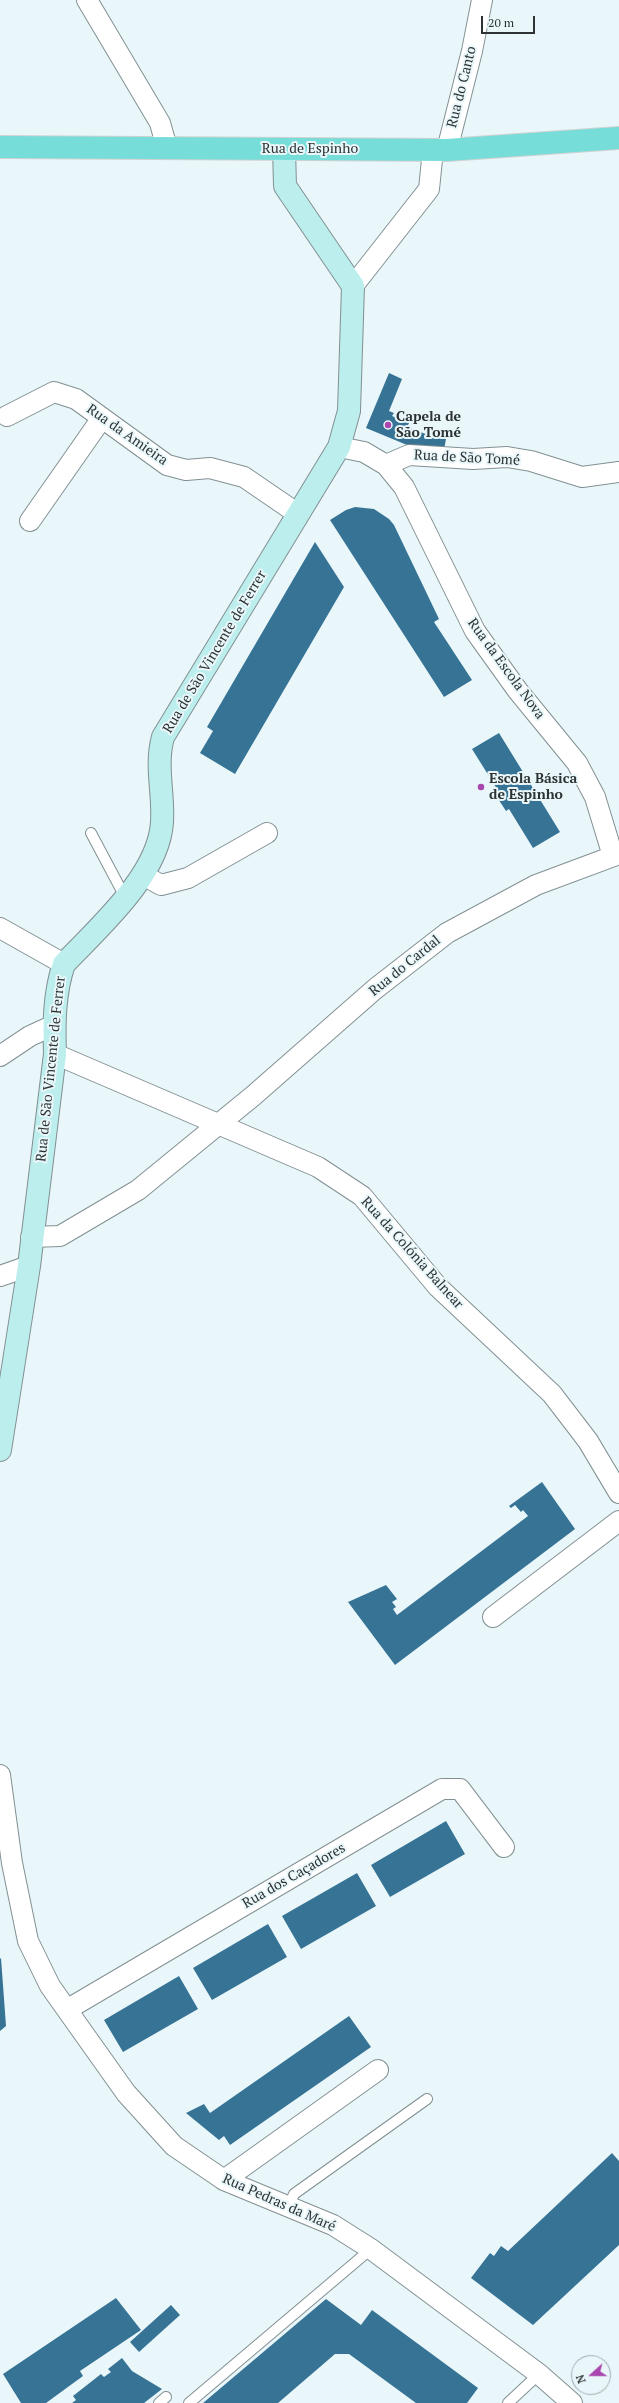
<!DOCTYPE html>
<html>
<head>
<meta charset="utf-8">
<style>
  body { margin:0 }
  #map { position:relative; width:619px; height:2403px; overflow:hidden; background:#e9f7fb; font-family:"PT Serif",serif }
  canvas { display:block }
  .north { position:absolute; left:571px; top:2355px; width:40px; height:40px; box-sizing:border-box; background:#e9f7fb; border:1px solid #9ea9ab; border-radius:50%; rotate:249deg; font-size:11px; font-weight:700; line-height:16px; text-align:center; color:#2d3334 }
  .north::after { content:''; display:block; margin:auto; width:14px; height:18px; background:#a947ae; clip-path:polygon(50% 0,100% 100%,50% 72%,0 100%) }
  .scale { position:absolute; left:481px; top:16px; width:54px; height:18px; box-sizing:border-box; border:2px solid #2d3334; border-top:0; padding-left:5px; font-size:12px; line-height:14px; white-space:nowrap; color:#2d3334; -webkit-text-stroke:3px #e9f7fb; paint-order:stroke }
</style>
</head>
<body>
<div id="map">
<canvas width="619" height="2403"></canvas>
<div class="north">N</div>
<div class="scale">20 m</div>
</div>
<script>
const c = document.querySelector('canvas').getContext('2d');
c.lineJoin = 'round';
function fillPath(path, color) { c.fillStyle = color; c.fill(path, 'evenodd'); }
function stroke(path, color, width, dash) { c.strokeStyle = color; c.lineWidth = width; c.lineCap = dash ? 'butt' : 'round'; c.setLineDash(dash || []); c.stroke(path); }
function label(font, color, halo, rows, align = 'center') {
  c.font = font + ' "PT Serif",serif'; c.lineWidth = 4; c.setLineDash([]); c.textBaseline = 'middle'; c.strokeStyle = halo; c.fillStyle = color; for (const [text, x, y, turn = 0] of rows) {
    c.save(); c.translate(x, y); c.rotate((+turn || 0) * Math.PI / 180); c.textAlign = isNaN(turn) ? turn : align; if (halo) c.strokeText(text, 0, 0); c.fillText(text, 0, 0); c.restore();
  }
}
fillPath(new Path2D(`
  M389,373l13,6 -13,32 5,2 -2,3 17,7 -2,4 24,9 15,3 -3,16 -19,-3 -58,-24z
  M355,507l19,2 15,10 5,6 45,94 -5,3 38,58 -28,17 -114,-177 16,-10z
  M315,542l29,45 -109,187 -35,-21 13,-22 -6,-4z
  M499,733l61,99 -27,16 -24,-39 -3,2 -13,-20 4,-2 -25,-40z
  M542,1482l33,47 -180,136 -47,-63 38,-17 11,14 -5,3 4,5 -3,2 4,6 131,-99 -5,-6 -2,2 -6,-7 -4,3 -2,-2z
  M446,1821l19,33 -75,43 -19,-32z
  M357,1873l19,33 -75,43 -19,-33z
  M268,1924l19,33 -75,43 -19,-32z
  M1,1958l5,68 -6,5v-72z
  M179,1976l19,33 -75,43 -19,-32z
  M349,2016l22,31 -141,98 -6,-9 -5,4 -33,-27 18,-9 6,9z
  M612,2153l7,8v84l-86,80 -62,-47 19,-25 4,3 7,-10 7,5z
  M116,2298l25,32 -61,41 3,5 -37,27h-25l-18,-29z
  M326,2299l35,26 11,-15 106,78 -11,15h-51l-67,-49h-14l-57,49h-75z
  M171,2305l9,10 -41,37 -9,-10z
  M122,2358l10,13 30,18 -18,14h-72l4,-3 -3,-4 28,-22 3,3 7,-5 -3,-3z`), '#367395');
const lane = new Path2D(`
  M91,833l34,64
  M289,2206l5,-12 133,-95
  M159,2403l7,-6
  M189,2403l182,-154
  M508,2403l31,-29`);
const street = new Path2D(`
  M87,0l73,123 7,25
  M447,150l25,-99 10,-51
  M353,286l76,-97 4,-39
  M7,416l47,-24 22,7 91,66 19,5 24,-2 34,9 54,37
  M339,447l25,5 22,13 18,22 71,144 43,60 59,72 18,34 18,59
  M386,465l23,-10 64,4 34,-2 24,4 51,16 37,-5
  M30,521l72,-103
  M143,875l18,10 27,-7 79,-45
  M0,928l64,36
  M55,1054l263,113 44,29 76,91 114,107 36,47 31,52
  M0,1056l30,-20 24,-11
  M31,1237l29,-1 78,-46 115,-94 122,-107 72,-56 89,-48 83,-31
  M0,1276l29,-10
  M493,1617l126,-96
  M0,1775l12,88 16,78 22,45 76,107 48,53 50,34 109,45 38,24 168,125 33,29
  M68,2009l374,-220h18l44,58
  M224,2180l154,-110`);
const secondary = new Path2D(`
  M0,1450l29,-184 26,-212c-1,-30 -1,-61 9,-90 35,-37 95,-89 98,-142 2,-29 -7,-56 1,-85l176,-290 10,-36 4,-125 -68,-100 -1,-37`);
const primary = new Path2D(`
  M0,147l447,3 172,-12`);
stroke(lane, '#839093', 12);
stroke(street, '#839093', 22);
stroke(secondary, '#839093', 24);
stroke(primary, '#d1d2d2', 24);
stroke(lane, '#fff', 10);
stroke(street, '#fff', 20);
stroke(secondary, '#bbeeec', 22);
stroke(primary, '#76ddd9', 22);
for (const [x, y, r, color] of [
  [388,425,4,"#a947ae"],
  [481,787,4,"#a947ae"]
]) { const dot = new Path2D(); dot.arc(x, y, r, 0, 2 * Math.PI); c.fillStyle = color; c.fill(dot); stroke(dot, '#e9f7fb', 1.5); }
label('14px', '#2d3334', '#e9f7fb', [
  ["Rua do Canto",462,87,-76],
  ["Rua de Espinho",310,149],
  ["Rua da Amieira",127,435,35],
  ["Rua de São Tomé",467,458,3],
  ["Rua de São Vincente de Ferrer",215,652,-59],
  ["Rua da Escola Nova",506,669,54],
  ["Rua do Cardal",405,966,-39],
  ["Rua de São Vincente de Ferrer",51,1069,-84],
  ["Rua da Colónia Balnear",412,1253,48],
  ["Rua dos Caçadores",294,1876,-30],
  ["Rua Pedras da Maré",279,2203,24]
]);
label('bold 14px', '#2d3334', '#e9f7fb', [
  ["Capela de",396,417],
  ["São Tomé",396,433],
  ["Escola Básica",489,779],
  ["de Espinho",489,795]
], 'left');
</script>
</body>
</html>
